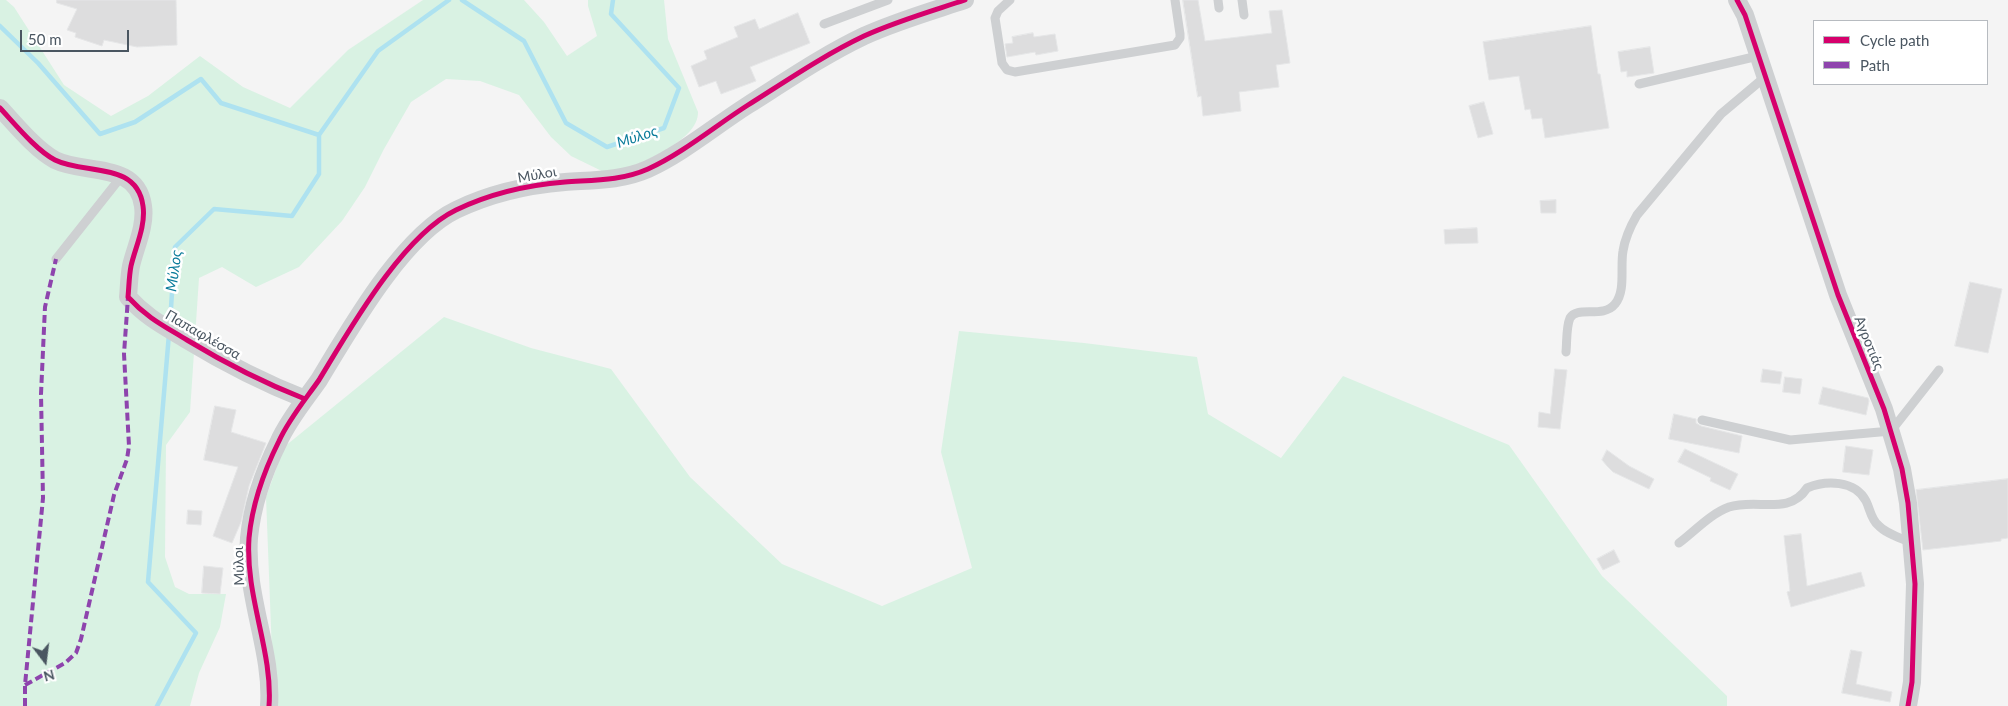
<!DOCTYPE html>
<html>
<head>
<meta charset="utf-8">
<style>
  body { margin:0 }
  #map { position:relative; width:2008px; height:706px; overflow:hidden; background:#f4f4f4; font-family:Lato,sans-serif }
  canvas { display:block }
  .legend { position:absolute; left:1813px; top:20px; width:175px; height:65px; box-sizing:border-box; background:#fff; border:1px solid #b7bbc0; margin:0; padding:6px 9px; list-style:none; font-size:15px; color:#4a5661 }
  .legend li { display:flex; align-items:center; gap:10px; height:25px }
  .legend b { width:25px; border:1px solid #b7bbc0 }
  .north { position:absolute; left:20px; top:636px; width:50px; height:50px; -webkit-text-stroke:4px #fff; paint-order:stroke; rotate:165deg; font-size:14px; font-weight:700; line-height:20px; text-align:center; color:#4a5661 }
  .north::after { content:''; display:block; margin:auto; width:18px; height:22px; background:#4a5661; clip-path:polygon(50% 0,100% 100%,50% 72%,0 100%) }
  .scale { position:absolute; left:20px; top:30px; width:109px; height:22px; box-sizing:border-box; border:2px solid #4a5661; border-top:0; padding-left:6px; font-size:15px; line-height:18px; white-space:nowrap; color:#4a5661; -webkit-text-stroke:4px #fff; paint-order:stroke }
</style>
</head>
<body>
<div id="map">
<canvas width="2008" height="706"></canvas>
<ul class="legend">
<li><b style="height:6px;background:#d6006c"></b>Cycle path</li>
<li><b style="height:6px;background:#8e44ad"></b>Path</li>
</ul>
<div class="north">N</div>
<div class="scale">50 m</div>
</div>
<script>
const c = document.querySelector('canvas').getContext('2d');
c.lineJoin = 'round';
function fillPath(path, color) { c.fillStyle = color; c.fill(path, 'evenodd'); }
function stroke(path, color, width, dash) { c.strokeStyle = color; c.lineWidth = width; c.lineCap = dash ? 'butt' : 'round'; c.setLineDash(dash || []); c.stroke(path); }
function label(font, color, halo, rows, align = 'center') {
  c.font = font + ' Lato,sans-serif'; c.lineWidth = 5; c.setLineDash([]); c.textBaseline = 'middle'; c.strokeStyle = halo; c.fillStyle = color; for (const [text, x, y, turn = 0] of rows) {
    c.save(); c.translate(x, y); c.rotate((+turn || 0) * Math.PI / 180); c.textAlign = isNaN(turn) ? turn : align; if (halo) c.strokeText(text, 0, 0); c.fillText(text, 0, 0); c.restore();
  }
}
fillPath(new Path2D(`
  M0,0h6l8,7 50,78 47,31 37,-20 52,-40 43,31 47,21 58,-58 75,-50h101l20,22 23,34 30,-20 -9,-30v-6h76l4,39 30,73c1,30 -64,54 -88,63l-39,-19 -20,-19 -32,-42 -39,-14 -34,-2 -35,23 -27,47 -19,38 -23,34 -43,46 -43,20 -34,-20 -23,11 -9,134 -24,33 -1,112 10,30 14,7h37l-6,33 -21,46 -9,33h-190z
  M444,317l87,31 80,21 79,108 92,87 100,42 90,-38 -31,-116 18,-121 125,12 113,14 11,57 73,44 62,-82 166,69 93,131 125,120v10h-1453l-8,-209 18,-50z`), '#d9f2e3');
stroke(new Path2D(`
  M462,0l62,41 42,82 41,24 57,-19 15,-40 -68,-74 2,-14
  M0,26l38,37 62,71 35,-12 66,-43 20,24 98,32
  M170,323l5,-76 39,-38 78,7 27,-42v-39l59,-84 71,-51
  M157,706l39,-73 -48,-51 21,-248`), '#aee2f0', 4.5);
const building = new Path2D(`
  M57,0h119l1,45 -40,2 -33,-7 -2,6 -27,-9 1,-4 -9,-3 10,-21 -20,-6z
  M1183,0h15l7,41 67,-8 -3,-22 13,-1 8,53 -14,2 3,22 -40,5 2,19 -38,5 -2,-20 -3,1z
  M798,13l12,30 -60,24 6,14 -35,13 -5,-13 -17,6 -8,-21 16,-7 -3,-8 34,-14 -4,-10 21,-8 4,10z
  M1591,26l7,48h2l9,54 -64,10 -3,-20 -10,1 -2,-10 -5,1 -6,-34 -30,4 -6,-38z
  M1033,33l1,4 21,-3 3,17 -22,4 -1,-3 -28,5 -2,-13 8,-1 -1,-6z
  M1650,47l4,26 -27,4v-6l-6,1 -3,-20z
  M1484,102l9,32 -15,4 -9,-32z
  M1556,200v13h-15l-1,-12z
  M1477,228l1,15 -33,1 -1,-14z
  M1970,282l32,7 -14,64 -33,-7z
  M1555,369l12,1 -7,59 -22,-2 1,-15 11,2z
  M1763,369l19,3 -2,12 -19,-2z
  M1785,377l17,2 -2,15 -17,-2z
  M1823,387l45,11 1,3 -3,14 -47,-11z
  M215,406l21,4 -5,22 35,11 -17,43 -8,36 -9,21 -19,-7 25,-69 -34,-7z
  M1674,414l22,5v4l5,3 41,10 -3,17 -70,-14z
  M1846,446l27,4 -4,25 -26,-3z
  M1685,449l53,25 -8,16 -20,-9 1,-3 -33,-16z
  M1607,450l22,16 25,13 -5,10 -36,-17 -6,-6 -5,-6z
  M2008,479v59l-7,1v2l-78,9 -7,-60z
  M188,510l14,1 -1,14 -14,-1z
  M1801,534l6,52 54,-14 4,14 -74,21 -4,-15 3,-1 -6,-55z
  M1614,550l6,12 -17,8 -6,-11z
  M204,566l19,2 -3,26 -18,-1z
  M1851,650l11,2 -6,32 36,8 -2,10 -48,-9z`);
fillPath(building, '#ddddde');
stroke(building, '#e5e6e7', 1);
stroke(new Path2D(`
  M1010,0l-12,11 -3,7 7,45 5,7 8,2 160,-27 5,-7v-4l-5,-34
  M1218,0l1,8
  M1242,0l2,15
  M824,24l64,-24
  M1639,84l119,-28
  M56,259l65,-82
  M1566,352c1,-10 0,-25 4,-34 7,-13 33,1 45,-14 11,-13 5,-37 8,-53 2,-13 7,-24 14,-36l84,-101 44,-37
  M1702,420l88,20 101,-9 48,-61
  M1679,543c16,-12 31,-29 50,-36 28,-9 60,9 78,-19 19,-8 48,-8 59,13 4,8 5,18 12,24 8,9 23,13 34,18`), '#ced0d2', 9);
stroke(new Path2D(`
  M1737,0l8,15 93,280 46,114 18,60 6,34 7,81 -3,98 -4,24
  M0,108c15,16 36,42 55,52 30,15 82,1 88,46 3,20 -8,42 -12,60 -2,10 -2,21 -3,31 19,21 36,29 59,43 38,23 77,43 118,59
  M269,706c4,-55 -24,-109 -20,-168 3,-32 15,-67 30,-97 10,-22 26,-41 40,-61 31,-51 83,-144 137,-170 33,-16 72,-25 109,-28 28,-2 56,-1 83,-13 35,-16 67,-43 100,-64 38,-24 76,-50 116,-69 33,-15 68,-25 101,-36`), '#ced0d2', 18);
stroke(new Path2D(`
  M25,685l40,-22 11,-10 5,-14 33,-144 13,-36 2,-13 -5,-92 4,-57
  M25,706v-21l18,-187 -2,-104 4,-87 11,-48`), '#8e44ad', 4, [8, 4]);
stroke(new Path2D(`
  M1737,0l8,15 93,280 46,114 18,60 6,34 7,81 -3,98 -4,24
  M0,108c15,16 36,42 55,52 30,15 82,1 88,46 3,20 -8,42 -12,60 -2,10 -2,21 -3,31 19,21 36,29 59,43 38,23 77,43 118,59
  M269,706c4,-55 -24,-109 -20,-168 3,-32 15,-67 30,-97 10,-22 26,-41 40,-61 31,-51 83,-144 137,-170 33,-16 72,-25 109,-28 28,-2 56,-1 83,-13 35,-16 67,-43 100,-64 38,-24 76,-50 116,-69 33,-15 68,-25 101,-36`), '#d6006c', 5);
label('14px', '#4a5661', '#fff', [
  ["Μύλοι",537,175,-10],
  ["Παπαφλέσσα",203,335,30],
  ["Αγροτιάς",1869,343,68],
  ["Μύλοι",239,566,-92]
]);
label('italic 15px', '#0c7c9b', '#fff', [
  ["Μύλος",637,137,-18],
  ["Μύλος",174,271,-82]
]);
</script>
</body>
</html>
